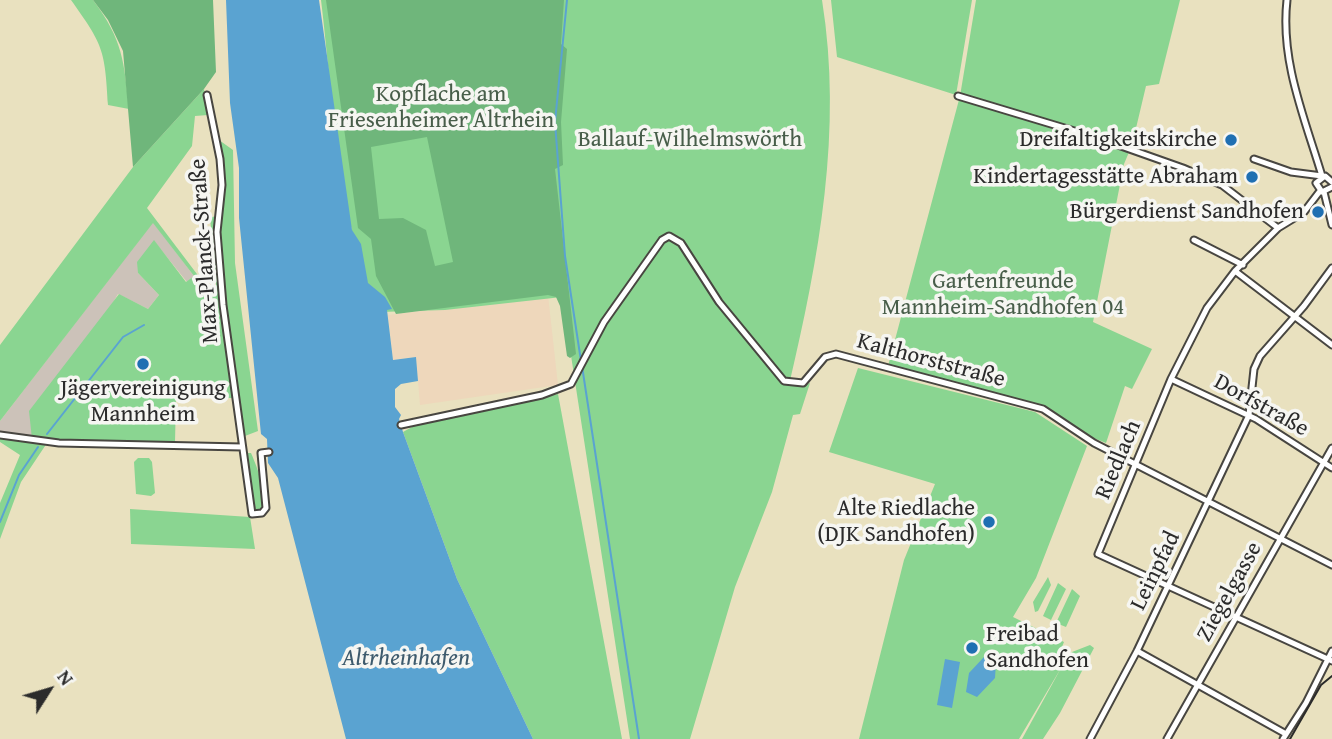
<!DOCTYPE html>
<html>
<head>
<meta charset="utf-8">
<style>
  body { margin:0 }
  #map { position:relative; width:1332px; height:739px; overflow:hidden; background:#e9e1bf; font-family:"Gentium Book Plus",serif }
  canvas { display:block }
  .north { position:absolute; left:14px; top:655px; width:70px; height:70px; -webkit-text-stroke:5px #f6f6f2; paint-order:stroke; rotate:53deg; font-size:19px; font-weight:700; line-height:28px; text-align:center; color:#2b2b2b }
  .north::after { content:''; display:block; margin:auto; width:24px; height:32px; background:#2b2b2b; clip-path:polygon(50% 0,100% 100%,50% 72%,0 100%) }
</style>
</head>
<body>
<div id="map">
<canvas width="1332" height="739"></canvas>
<div class="north">N</div>
</div>
<script>
const c = document.querySelector('canvas').getContext('2d');
c.lineJoin = 'round';
function fillPath(path, color) { c.fillStyle = color; c.fill(path, 'evenodd'); }
function stroke(path, color, width, dash) { c.strokeStyle = color; c.lineWidth = width; c.lineCap = dash ? 'butt' : 'round'; c.setLineDash(dash || []); c.stroke(path); }
function label(font, color, halo, rows, align = 'center') {
  c.font = font + ' "Gentium Book Plus",serif'; c.lineWidth = 7; c.setLineDash([]); c.textBaseline = 'middle'; c.strokeStyle = halo; c.fillStyle = color; for (const [text, x, y, turn = 0] of rows) {
    c.save(); c.translate(x, y); c.rotate((+turn || 0) * Math.PI / 180); c.textAlign = isNaN(turn) ? turn : align; if (halo) c.strokeText(text, 0, 0); c.fillText(text, 0, 0); c.restore();
  }
}
fillPath(new Path2D(`
  M548,295l10,90 -138,20 -4,-48 -23,3 -5,-45z`), '#eed7bb');
fillPath(new Path2D(`
  M153,222l41,54 -7,6 -33,-41 -16,32 21,22 -11,14 -30,-15 -85,145 -33,-7v-11z`), '#ccc2b9');
fillPath(new Path2D(`
  M71,0h22c30,40 31,61 36,109l-21,-4c-3,-56 -5,-60 -37,-105z
  M321,0h501c21,130 -3,258 -33,385l12,1 9,-3 -10,31 -7,1 -21,77 -37,95 -45,152h-60l-68,-442 -117,13 -65,2c-43,-89 -47,-214 -59,-312z
  M831,0h141l-16,95 -119,-38z
  M976,0h204l-21,84 -13,2 -14,59 -8,19 -31,158 59,27 -20,40 -7,-3 -19,57 -20,-8 -42,-27 -156,-42 72,-270z
  M204,89l4,26 -13,1 -3,30 -45,62 59,78 10,-1 -6,-68 12,-1 4,-32 -7,-44 14,10 2,113 23,168 -13,5 -5,-35 -7,-3h-57l-1,44 -126,-2 -28,42 -21,57v-36l20,-48 -20,-13v-10l32,7 -3,-28 90,-117 29,15 11,-14 -21,-22 -1,-11 17,-22 32,42 8,-6 -41,-53 -153,198v-76l133,-178z
  M858,368l177,44 52,34 -51,132 -23,39 51,25 -5,12 3,5 -1,9 -42,71h-160l45,-179 31,-76 -106,-32z
  M558,394l64,345h-89l-76,-160 -54,-147 18,-10z
  M247,453h4c7,16 17,42 9,59l-7,1z
  M138,458h11l3,4 3,31 -4,3 -15,-2 -2,-32z
  M130,509l120,8 5,32 -124,-5z
  M1048,577l3,8 -13,26 -3,1 -2,-10z
  M1058,583l8,6 -15,31 -8,-4z
  M1072,589l8,7 -14,31 -10,-4z
  M1090,645l4,3 -34,65 -17,26h-21l44,-80 6,-7z`), '#8ad591');
fillPath(new Path2D(`
  M93,0h120l3,72 -12,17 -71,78 -10,-116 -15,-31z
  M326,0h238l-3,44 6,5 -6,73 2,43 -8,4 21,185 -6,4 -3,-2 -7,-50 -4,-9 -8,-2 -152,19 -20,-38 -5,-37 -13,-11zM427,137l26,125 -18,4 -9,-36 -23,-12 -24,1 -8,-72z`), '#6fb67b');
fillPath(new Path2D(`
  M226,0h93l33,230 9,14 7,39 17,14 7,12 -5,1 6,50 23,-3 2,24 -17,3 -6,5v18l6,8 -2,4 4,13 54,147 76,160h-187l-68,-261 -10,-15 -1,-24 -6,-5 -22,-216v-50l-9,-65z
  M984,657l12,5 -1,16 -18,19 -11,-5 3,-19z
  M945,659l15,3 -8,46 -15,-3z`), '#5aa3d1');
stroke(new Path2D(`
  M567,0l-12,122 10,134 16,105
  M582,366l57,373
  M47,434l76,-97 21,-12
  M0,522l19,-47 19,-28`), '#5aa3d1', 2);
const street = new Path2D(`
  M207,95l13,64 2,26 -5,47 6,73 29,209 10,-1 4,-5 -5,-55 8,-1
  M958,96l143,43 82,29 39,17 56,43
  M1254,159l37,13 31,4c-17,-57 -42,-115 -35,-176
  M1332,182l-7,-6 -9,7 6,9 10,-5
  M1320,191l-16,21 -26,16 -43,43 -28,37 -36,71 -73,175 234,107
  M1324,192l8,33
  M1194,240l49,25
  M1235,271l97,74
  M1171,379l85,40 76,49
  M401,425l141,-30 29,-11 33,-62 58,-82 7,-4 12,7 38,59 65,79 19,2 22,-26 11,-3 207,55 51,34 238,122
  M0,435l59,8 183,4
  M1137,651l149,83
  M1090,739l47,-88 112,-236 5,-46 6,-13 44,-50 28,-38
  M1167,739l165,-291
  M1283,739l23,-36 26,-52`);
stroke(street, '#484641', 9);
stroke(street, '#fff', 5);
stroke(new Path2D(`
  M1290,739l31,-54 11,-9`), '#2b2b2b', 2);
for (const [x, y, r, color] of [
  [1231,140,7,"#1f6fb2"],
  [1252,177,7,"#1f6fb2"],
  [1318,212,7,"#1f6fb2"],
  [143,364,7,"#1f6fb2"],
  [989,522,7,"#1f6fb2"],
  [972,648,7,"#1f6fb2"]
]) { const dot = new Path2D(); dot.arc(x, y, r, 0, 2 * Math.PI); c.fillStyle = color; c.fill(dot); stroke(dot, '#f6f6f2', 2.5); }
label('23px', '#485e4a', '#f6f6f2', [
  ["Kopflache am",441,95],
  ["Friesenheimer Altrhein",441,121],
  ["Ballauf-Wilhelmswörth",690,140],
  ["Gartenfreunde",1003,282],
  ["Mannheim-Sandhofen 04",1003,308]
]);
label('23px', '#2b2b2b', '#f6f6f2', [
  ["Dreifaltigkeitskirche",1217,140],
  ["Kindertagesstätte Abraham",1238,177],
  ["Bürgerdienst Sandhofen",1304,212],
  ["Jägervereinigung",143,389,"center"],
  ["Mannheim",143,415,"center"],
  ["Alte Riedlache",975,509],
  ["(DJK Sandhofen)",975,535],
  ["Freibad",986,635,"left"],
  ["Sandhofen",986,661,"left"]
], 'right');
label('23px', '#2b2b2b', '#f6f6f2', [
  ["Max-Planck-Straße",205,251,-94],
  ["Kalthorststraße",931,361,15],
  ["Dorfstraße",1261,406,29],
  ["Riedlach",1119,460,-67],
  ["Leinpfad",1156,571,-64],
  ["Ziegelgasse",1230,592,-61]
]);
label('italic 24px', '#3e5b6d', '#f6f6f2', [
  ["Altrheinhafen",406,659]
]);
</script>
</body>
</html>
